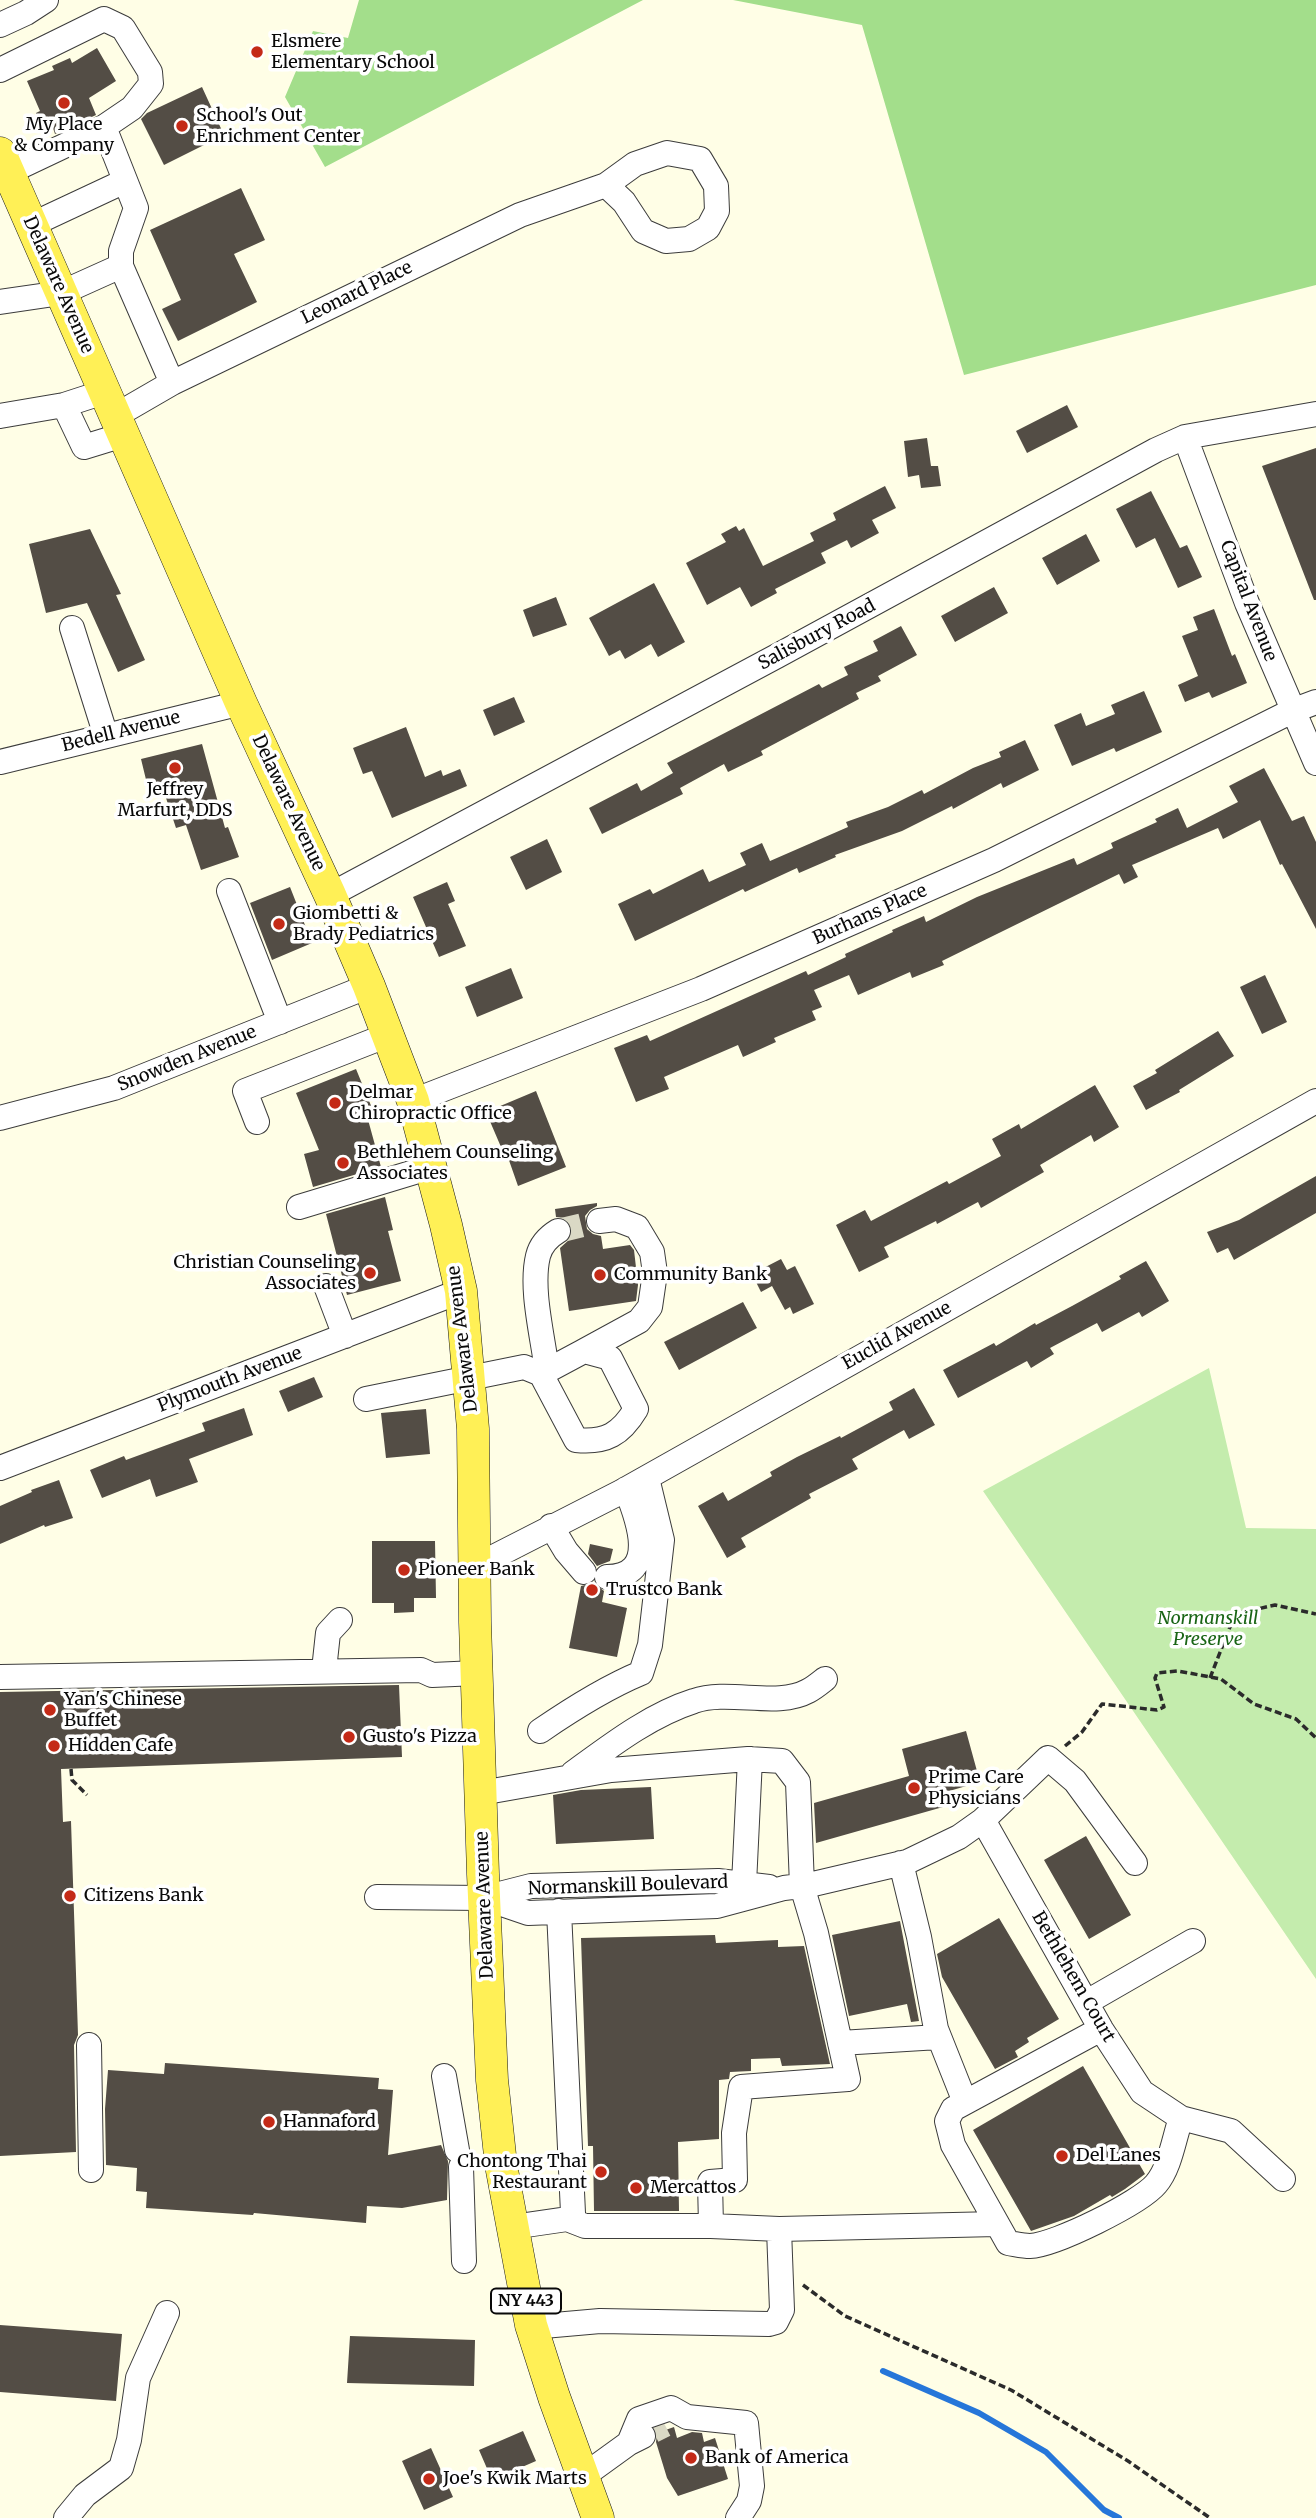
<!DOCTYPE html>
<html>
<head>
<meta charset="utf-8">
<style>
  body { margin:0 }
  canvas { display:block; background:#fffee6 }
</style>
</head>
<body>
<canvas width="1316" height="2518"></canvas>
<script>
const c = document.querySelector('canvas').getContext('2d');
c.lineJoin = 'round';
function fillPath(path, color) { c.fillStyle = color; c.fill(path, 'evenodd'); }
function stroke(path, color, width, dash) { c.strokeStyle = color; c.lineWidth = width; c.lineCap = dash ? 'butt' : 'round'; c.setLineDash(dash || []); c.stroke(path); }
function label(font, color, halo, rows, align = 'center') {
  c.font = font + ' Merriweather,serif'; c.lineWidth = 7; c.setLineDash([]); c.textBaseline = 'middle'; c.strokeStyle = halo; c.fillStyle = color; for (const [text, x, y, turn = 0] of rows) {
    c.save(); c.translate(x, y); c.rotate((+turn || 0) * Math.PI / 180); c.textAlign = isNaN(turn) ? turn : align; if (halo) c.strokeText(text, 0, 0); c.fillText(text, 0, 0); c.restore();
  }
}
fillPath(new Path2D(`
  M1209,1368l37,160 70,1v450l-333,-488z`), '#c4ecad');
fillPath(new Path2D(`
  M359,0h284l-318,167 -40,-70 28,-66 35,7z
  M733,0h583v285l-352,90 -102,-350z`), '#a3de8b');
stroke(new Path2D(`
  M883,2371l96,42 67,39 58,58 15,8`), '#2676d9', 6);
fillPath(new Path2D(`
  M97,48l19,33 -27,17 7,17 -41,19 -3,-9 -9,4 -7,-16 4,-2 -13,-30 27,-11 -2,-4 18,-8 2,5z
  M202,87l22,48 -60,30 -23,-46 6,-6z
  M241,188l24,52 -31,14 23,48 -79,39 -16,-32 19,-9 -31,-70z
  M1067,405l11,22 -51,26 -11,-22z
  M927,438l4,28h7l3,20 -20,2 -2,-13 -11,2 -4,-36z
  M1316,448v152h-2l-52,-134z
  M885,486l11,22 -24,12 7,13 -28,15 -4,-8 -26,13 5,10 -51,26 2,4 -26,14 -11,-20 -33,18 -21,-42 40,-21 -5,-8 15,-8 3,5 5,-3 19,38 51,-25 -4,-8 26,-13 -3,-7z
  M1151,491l29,57 7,-3 15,32 -24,11 -23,-50 -19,10 -20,-39z
  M90,529l31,65 -5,1 29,65 -27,12 -31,-69 -41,10 -17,-69z
  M1086,534l14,27 -43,24 -15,-27z
  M654,583l31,59 -27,15 -7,-13 -26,15 -5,-9 -11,6 -20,-38z
  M994,587l14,26 -53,29 -14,-26z
  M556,597l11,28 -34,12 -10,-27z
  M1214,609l18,47 3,-2 12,29 -35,15 -3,-6 -24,10 -7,-17 20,-9 -16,-40 16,-6 -5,-13z
  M901,626l16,29 -39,21 3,5 -25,12 3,6 -98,52 2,4 -35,17 -4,-8 -44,24 3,6 -81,40 -13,-26 48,-25 4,8 32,-18 -6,-10 152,-79 3,4 26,-13 -4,-8 34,-16 -5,-10z
  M1144,691l18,41 -46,20 -2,-4 -42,18 -18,-41 27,-12 5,13 29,-12 -4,-9z
  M514,697l11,25 -31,14 -11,-26z
  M406,727l19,50 16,-7 2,6 17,-7 7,17 -75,32 -20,-47 -9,3 -10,-26z
  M1025,740l14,30 -36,18 -2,-5 -48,26 -1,-3 -50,25 -67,24 1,2 -37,16 -2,-5 -52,24 -2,-3 -108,52 -17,-37 32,-15 3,5 50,-25 6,13 37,-17 -6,-12 22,-10 8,18 78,-34 -2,-5 42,-15 34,-17 2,4 49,-26 28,-11 -2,-5z
  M202,744l23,84 3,-1 11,30 -38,13 -15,-45 -10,3 -13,-39 -14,3 -8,-33z
  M1264,768l28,53 12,-5 12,26v87l-34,-65 -2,1 -20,-45 -37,19 -5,-11 -86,37 6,12 -14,7 -5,-10 -177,87 2,4 -32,13 -2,-6 -52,23 -9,-20 -35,15 8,17 -10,4 4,9 -42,18 2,4 -33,15 -5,-12 -74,32 5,12 -33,13 -22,-54 33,-13 3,6 156,-70 2,4 38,-18 -1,-3 48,-22 -1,-2 32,-14 2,6 51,-25 97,-39 3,7 36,-17 -2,-5 46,-21 -2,-3 23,-11 9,20 51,-26 -9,-16z
  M547,839l15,33 -36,18 -16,-33z
  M447,882l8,19 -7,3 18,42 -27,11 -26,-60z
  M290,887l22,56 -40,17 -22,-57z
  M511,968l12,30 -46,19 -12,-30z
  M1265,975l22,47 -25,12 -22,-47z
  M1218,1031l16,25 -55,34 1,2 -34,18 -13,-24 24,-13 -2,-3z
  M356,1069l18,44 -7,3 14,51 -68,20 -9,-33 15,-4 -23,-57z
  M1095,1085l24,42 -25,15 -3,-7 -51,30 4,7 -63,36 -3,-6 -41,22 -1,-3 -52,26 5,10 -30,15 -23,-47 29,-15 6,11 76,-40 2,3 52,-28 -9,-17 27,-15 2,5z
  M536,1091l30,76 -48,19 -14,-40 -3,1 -15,-35z
  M1316,1176v37l-82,47 -6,-12 -11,5 -10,-21 32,-12z
  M385,1197l8,33 -5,1 13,50 -54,14 -21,-81z
  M597,1203v3l-7,4 -5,6 2,13 6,5 8,2 2,13 27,-4 4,5 4,35 -2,16 -67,10 -9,-63 11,-10 2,-8 -8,-12 -9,-1 -1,-8z
  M781,1259l6,11 8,-4 19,38 -21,10 -3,-7 -5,3 -13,-24 -11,6 -9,-18z
  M1146,1261l23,40 -27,16 -3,-5 -37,20 -5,-9 -47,25 4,6 -23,14 -4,-7 -69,37 -15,-28 51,-27 2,3 39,-23 1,2 36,-19 49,-27 -2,-3z
  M743,1302l14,26 -78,42 -15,-28z
  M314,1377l9,20 -35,15 -9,-21z
  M914,1388l21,37 -26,14 -5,-9 -52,29 6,10 -49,25 2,4 -70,40 5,9 -19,11 -29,-52 25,-14 5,9 44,-25 -2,-4 27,-15 43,-21 1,2 52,-28 -4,-8z
  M244,1408l9,27 -64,24 9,23 -42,15 -6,-18 -48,19 -12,-28 34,-14 2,4 79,-29 -3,-8z
  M426,1409l4,45 -44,4 -5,-45z
  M59,1480l14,38 -28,9 -1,-2 -44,19v-38l32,-14 -1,-2z
  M372,1541h63l1,57h-22v14l-20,1v-10h-22z
  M590,1544l23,5 -3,12 -13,5 -9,-12z
  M594,1583l10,8 -2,11 25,6 -10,49 -48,-9 12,-62z
  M399,1685l3,72 -341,12 2,53 8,-1 7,214 -4,10 2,107 -76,4v-464z
  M966,1731l14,51 -41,12 4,13 -127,36 -2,-40 95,-27 -7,-27z
  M651,1787l3,52 -98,5 -3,-49 28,-5z
  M1086,1836l45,79 -42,24 -45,-79z
  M999,1918l60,101 -32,19 2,4 -14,9 3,6 -23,12 -53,-92 -5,-23z
  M900,1921l19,100 -8,1 -4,-18 -58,12 -17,-81z
  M715,1935l1,8 62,-3v7l26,-1 26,118 -48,2 -2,-8 -29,1v12l-21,1 -1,7 -10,1v59l-41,3 1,69h-85l-1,-65h-5l-7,-208z
  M165,2063l214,15 -1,11 15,1 -5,65 53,-10 7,16 -1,39 -45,8 -35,-2 -1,17 -112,-10 -1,2 -107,-7 1,-16 -11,-1 1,-23 -31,-3 -1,-56 3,-39 56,4z
  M1083,2066l62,108 -20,15 -13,8 -2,-2 -36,21 -43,15 -58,-101z
  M0,2325l122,9 -6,67 -116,-9z
  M350,2336l125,4 -1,46 -127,-3z
  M674,2427l3,11 15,-6 10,1 2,9 11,-4 13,41 -50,17 -11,-18 -11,-36 1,-9z
  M523,2431l13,30 -44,19 -13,-30z
  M431,2448l22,49 -29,13 -22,-49z`), '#534d45');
stroke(new Path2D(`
  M558,1231l41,-10
  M653,2431l12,-6`), '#dad9c5', 24, [24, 12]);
const minor = new Path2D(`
  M0,25l26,-12 20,-13
  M0,70l104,-51 19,9 27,44 1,12 -19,24 -28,19 -95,45
  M104,127l32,81 -15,43v15
  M31,225l94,-44
  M0,302l61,-9 60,-27 51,117
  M64,405l20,42 39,-12
  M0,416l64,-11 40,-13
  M115,416l57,-33 348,-168 86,-30 29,-21 32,-11 33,6 16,27 1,25 -9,17 -19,11 -23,2 -23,-10 -19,-29 -18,-17
  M1185,437l62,166 69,160
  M72,628l34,108
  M0,762l241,-59
  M229,891l51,131
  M330,895l447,-239 379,-206 29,-13 131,-23
  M413,1101l288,-112 293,-129 298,-149 24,-9
  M0,1118l114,-30 255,-102
  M257,1122l-12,-31 143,-56
  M299,1207l132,-40
  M326,1286l19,50
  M584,1351l55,-30 11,-14 5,-34 -3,-21 -15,-25 -21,-8 -17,2
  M547,1371c-4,-34 -17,-82 -9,-115 3,-12 10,-19 20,-25
  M366,1399l158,-32 17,7 43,-23 26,7 26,51c-15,25 -30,34 -60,31l-35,-66
  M0,1468l461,-177
  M551,1526l15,25 18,21
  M476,1566l145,-74 695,-391
  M607,1577c53,-1 31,-58 19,-88
  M324,1670l4,-37 12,-13
  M0,1677l421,-7 11,5 45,-2
  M540,1731c32,-22 65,-43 101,-58l9,-28 12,-105 -15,-62
  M573,1773c37,-27 77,-58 121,-72 35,-12 83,7 114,-10 6,-3 12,-8 17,-12
  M481,1793l130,-23 137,-11 34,2 16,21 4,104 14,47 32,146 -107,8 -7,46 1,47 -25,2 1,44
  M983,1820l118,209 41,63 39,26 50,13 52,48
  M901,1863l18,74 17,92 29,73
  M744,1884l6,-125
  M377,1897l107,1 47,-12 187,-5 51,6
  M484,1898l44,15 189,-7 67,-18 25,-3 98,-23 52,-25 24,-17 65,-62 27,23 60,82
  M559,1911l14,302 -6,6
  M1087,2002l106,-61
  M1101,2029l-148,80 -6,12 6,24 55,98c7,1 15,3 22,3 25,-1 110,-43 126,-62 14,-16 18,-46 25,-66
  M840,2043l99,-6
  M89,2045l2,125
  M444,2076l13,74
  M461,2167l3,94
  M512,2227l55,-8 18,7h126l68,3 3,81 -6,12 -7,2 -169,-3 -68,6
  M779,2229l218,-5
  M629,2443l10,-24 32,-11 16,9 59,6 6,63 -3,15 -11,17
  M582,2477l47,-34 14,-7
  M66,2518l19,-23 36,-27 8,-28 9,-62 29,-65`);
const major = new Path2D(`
  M0,153l241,550 89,192 39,91 44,115 33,124 15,66 12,138 2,193 8,252 9,206 9,85 30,160 23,72 44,121`);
stroke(minor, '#3c3c3c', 26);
stroke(major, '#1a1a1a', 33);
stroke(new Path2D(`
  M1210,1678l25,-64 40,-9 41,9
  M1065,1746l17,-14 20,-28 55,6 7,-3 -9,-29 2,-5 21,-2 43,8 33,25 42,15 20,19
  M71,1769l1,11 15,15
  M803,2285l42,31 166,74 117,71 82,57`), '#2b2b2b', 3.5, [7, 3.5]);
stroke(minor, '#fff', 24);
stroke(major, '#fff056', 32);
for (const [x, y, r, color] of [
  [257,52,7,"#c42a17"],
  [64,103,7,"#c42a17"],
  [182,126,7,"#c42a17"],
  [175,768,7,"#c42a17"],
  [279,924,7,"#c42a17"],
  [335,1103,7,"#c42a17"],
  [343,1163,7,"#c42a17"],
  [370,1273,7,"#c42a17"],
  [600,1275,7,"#c42a17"],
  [404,1570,7,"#c42a17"],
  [592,1590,7,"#c42a17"],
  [50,1710,7,"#c42a17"],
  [349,1737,7,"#c42a17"],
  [54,1746,7,"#c42a17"],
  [914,1788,7,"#c42a17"],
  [70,1896,7,"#c42a17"],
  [269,2122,7,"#c42a17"],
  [1062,2156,7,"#c42a17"],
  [601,2172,7,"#c42a17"],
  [636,2188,7,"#c42a17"],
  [691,2458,7,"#c42a17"],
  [429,2479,7,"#c42a17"]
]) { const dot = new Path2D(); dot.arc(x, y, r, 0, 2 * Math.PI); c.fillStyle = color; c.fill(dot); stroke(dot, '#fff', 2.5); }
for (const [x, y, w] of [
  [526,2301,70]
]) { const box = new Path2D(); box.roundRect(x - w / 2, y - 12.5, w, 25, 5); c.fillStyle = '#fff'; c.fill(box); stroke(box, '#090909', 2); }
label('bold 16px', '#090909', null, [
  ["NY 443",526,2301]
]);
label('18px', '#090909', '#fff', [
  ["Elsmere",271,42],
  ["Elementary School",271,63],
  ["School's Out",196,116],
  ["Enrichment Center",196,137],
  ["My Place",64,125,"center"],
  ["& Company",64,146,"center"],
  ["Jeffrey",175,790,"center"],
  ["Marfurt, DDS",175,811,"center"],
  ["Giombetti &",293,914],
  ["Brady Pediatrics",293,935],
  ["Delmar",349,1093],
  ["Chiropractic Office",349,1114],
  ["Bethlehem Counseling",357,1153],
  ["Associates",357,1174],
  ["Christian Counseling",356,1263,"right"],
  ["Associates",356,1284,"right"],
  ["Community Bank",614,1275],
  ["Pioneer Bank",418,1570],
  ["Trustco Bank",606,1590],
  ["Yan's Chinese",64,1700],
  ["Buffet",64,1721],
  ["Gusto's Pizza",363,1737],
  ["Hidden Cafe",68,1746],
  ["Prime Care",928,1778],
  ["Physicians",928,1799],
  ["Citizens Bank",84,1896],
  ["Hannaford",283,2122],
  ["Del Lanes",1076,2156],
  ["Chontong Thai",587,2162,"right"],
  ["Restaurant",587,2183,"right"],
  ["Mercattos",650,2188],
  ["Bank of America",705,2458],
  ["Joe's Kwik Marts",443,2479]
], 'left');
label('18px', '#090909', '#fff', [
  ["Delaware Avenue",58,285,66],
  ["Leonard Place",357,293,-26],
  ["Capital Avenue",1248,601,69],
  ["Salisbury Road",817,635,-28],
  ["Bedell Avenue",121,732,-14],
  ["Delaware Avenue",288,803,65],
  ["Burhans Place",870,915,-24],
  ["Snowden Avenue",187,1059,-22],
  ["Euclid Avenue",897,1336,-29],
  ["Delaware Avenue",463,1339,-97],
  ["Plymouth Avenue",230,1380,-21],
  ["Normanskill Boulevard",628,1886,-2],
  ["Delaware Avenue",485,1905,-92],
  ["Bethlehem Court",1073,1977,60]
]);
label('italic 18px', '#1a6516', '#fff', [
  ["Normanskill",1208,1619],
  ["Preserve",1208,1640]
]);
</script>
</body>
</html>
